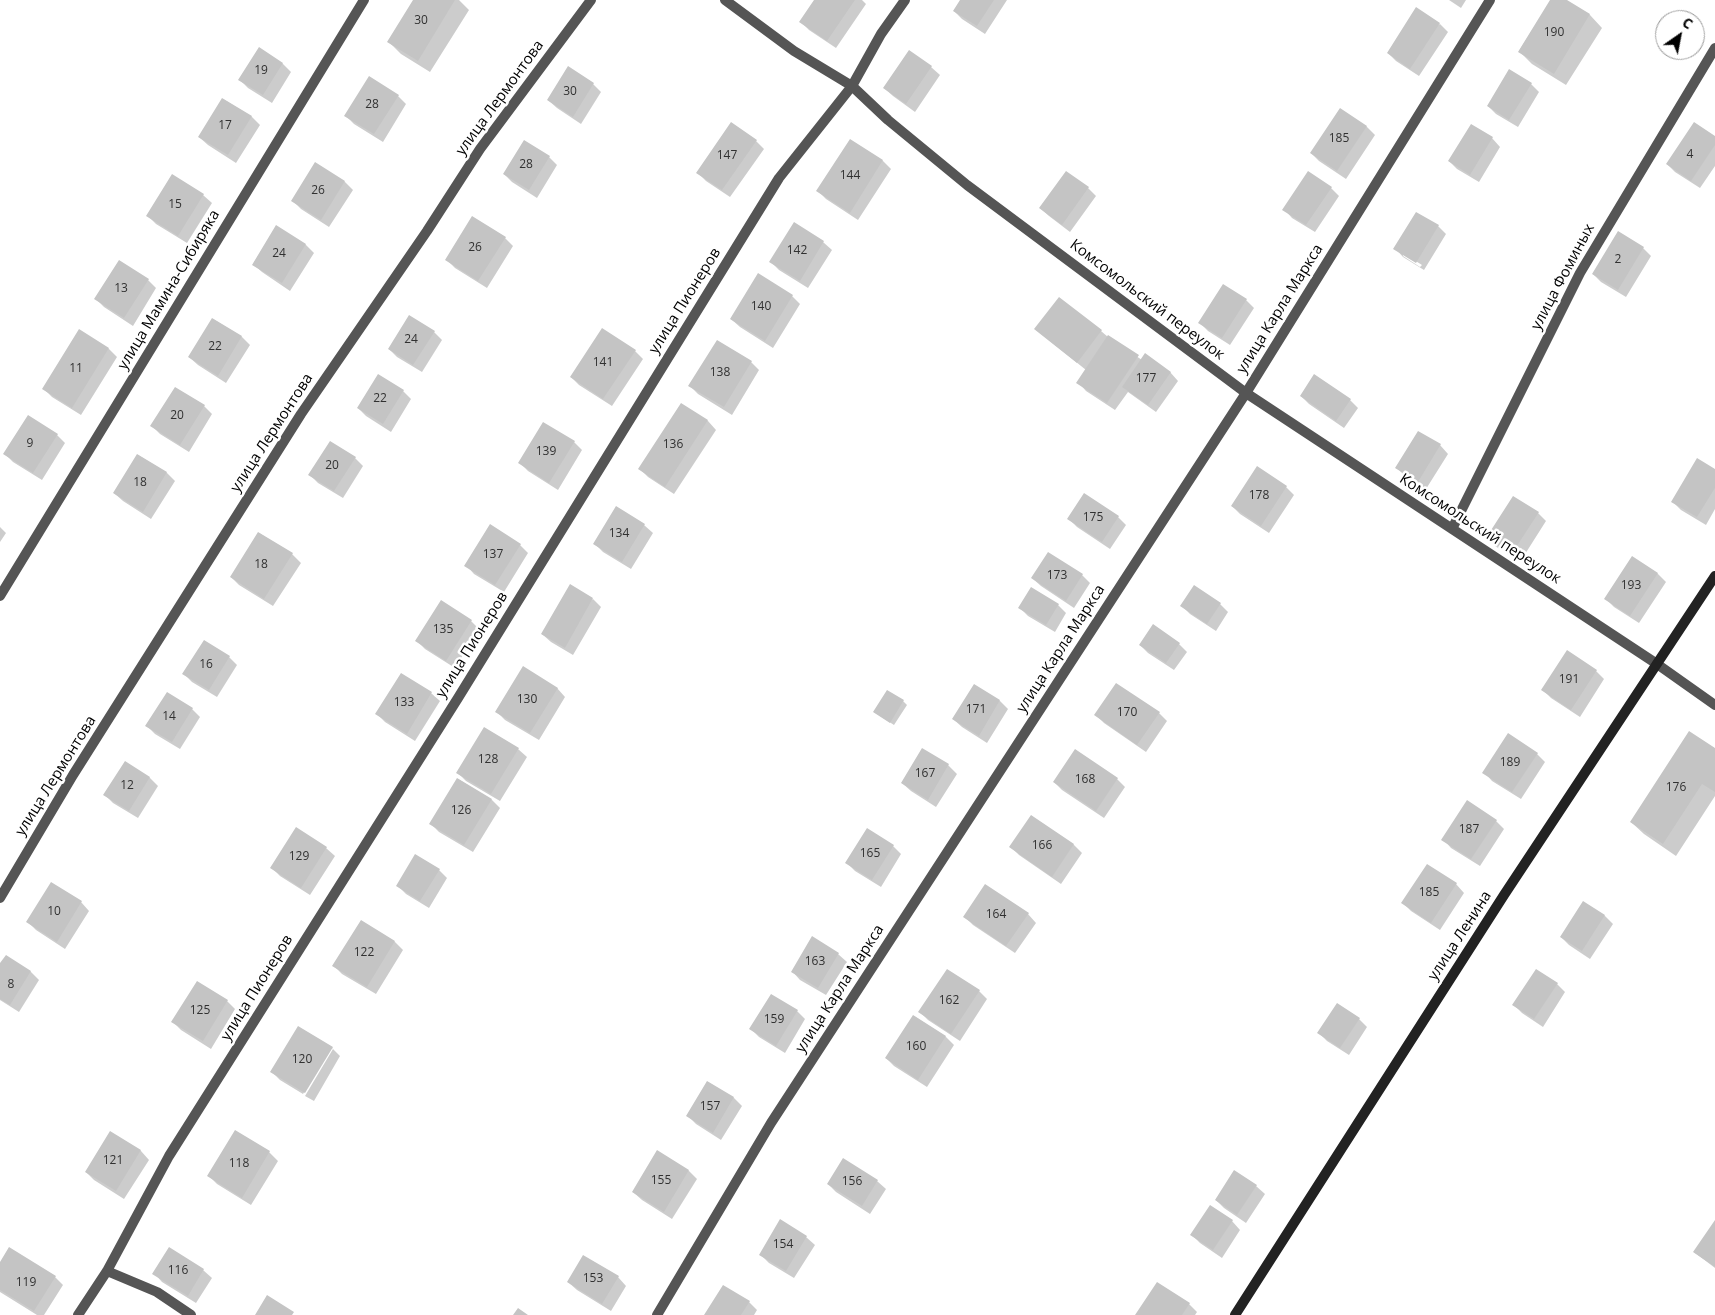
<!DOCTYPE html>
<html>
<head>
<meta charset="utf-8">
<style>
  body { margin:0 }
  #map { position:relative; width:1715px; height:1315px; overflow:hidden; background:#fff; font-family:"Open Sans",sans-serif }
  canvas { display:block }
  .north { position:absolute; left:1655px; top:10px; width:50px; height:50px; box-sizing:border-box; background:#fff; border:1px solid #999; border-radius:50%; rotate:33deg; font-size:14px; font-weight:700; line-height:20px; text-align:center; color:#000 }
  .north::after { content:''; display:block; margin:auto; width:18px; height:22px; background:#000; clip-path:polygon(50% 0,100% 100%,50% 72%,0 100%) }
</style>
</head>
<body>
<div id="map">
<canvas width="1715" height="1315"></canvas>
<div class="north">С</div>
</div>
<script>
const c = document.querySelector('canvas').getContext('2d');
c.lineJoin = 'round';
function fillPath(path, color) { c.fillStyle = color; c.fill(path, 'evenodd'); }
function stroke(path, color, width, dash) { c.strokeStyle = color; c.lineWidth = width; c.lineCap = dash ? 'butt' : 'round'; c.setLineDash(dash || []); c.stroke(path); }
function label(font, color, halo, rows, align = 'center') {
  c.font = font + ' "Open Sans",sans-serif'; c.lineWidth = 5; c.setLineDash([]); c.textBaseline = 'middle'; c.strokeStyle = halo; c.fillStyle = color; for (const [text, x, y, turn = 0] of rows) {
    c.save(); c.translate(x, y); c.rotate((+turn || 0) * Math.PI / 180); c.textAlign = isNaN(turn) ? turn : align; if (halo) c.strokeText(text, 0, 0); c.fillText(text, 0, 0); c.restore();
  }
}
fillPath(new Path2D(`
  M415,0h44l10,10 -39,62 -29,-18 -12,-12z
  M816,0h46l4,4 -30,44 -27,-18 -8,-8z
  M961,0h46l-22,34 -23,-15 -8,-8z
  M1449,0h17l-5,8z
  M1551,0h14l25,15 12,13 -36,57 -34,-21 -13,-13z
  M1440,24l8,8 -29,44 -23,-15 -8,-8z
  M259,49l24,15 8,8 -19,31 -24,-15 -8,-8z
  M909,52l22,15 9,8 -25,37 -22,-16 -9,-8z
  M593,84l8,8 -20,32 -24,-16 -9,-8z
  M1531,84l8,8 -21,35 -22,-13 -8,-8z
  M398,96l8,8 -23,38 -29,-18 -8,-8z
  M223,99l29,18 8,8 -24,38 -28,-18 -9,-8z
  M1340,109l27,18 8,8 -29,44 -27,-18 -8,-8z
  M1715,137v29l-15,22 -25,-16 -8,-8z
  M1492,138l8,9 -21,35 -22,-13 -8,-8z
  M756,141l8,8 -34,48 -24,-16 -8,-8z
  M850,141l33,20 8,8 -33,51 -32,-21 -8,-8z
  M524,142l25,15 8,8 -20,33 -25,-16 -8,-8z
  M316,164l29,18 8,8 -24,37 -28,-18 -8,-8z
  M173,176l30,19 9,8 -25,40 -31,-19 -8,-8z
  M1088,188l8,8 -26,36 -21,-16 -9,-8z
  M1331,188l8,8 -24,36 -23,-14 -8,-9z
  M1438,226l8,8 -22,36 -21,-13 -8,-9zM1403,253l19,12 -2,2 -17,-11z
  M277,227l29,18 8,8 -24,38 -28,-19 -9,-8z
  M505,238l8,8 -26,42 -32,-20 -8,-8z
  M823,242l9,8 -24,38 -29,-18 -8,-8z
  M1643,248l8,8 -25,41 -25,-15 -8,-8z
  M148,280l8,8 -23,38 -29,-19 -8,-8z
  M792,296l8,8 -27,44 -33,-21 -9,-8z
  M1246,300l8,8 -24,37 -22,-14 -8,-8z
  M213,319l29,18 8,8 -24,38 -28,-18 -9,-8z
  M1035,329l66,2 7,6 34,23 28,12 8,9 -22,31 -28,-20 -13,18 -29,-19 -8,-9 8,-12z
  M80,331l29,18 8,8 -36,58 -29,-18 -8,-8z
  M434,332l8,8 -20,32 -25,-15 -8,-8z
  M635,351l8,8 -31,47 -33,-21 -8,-8z
  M751,362l8,8 -27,45 -34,-21 -8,-8z
  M403,391l8,8 -20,33 -25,-16 -8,-8z
  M1301,396l49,4 8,8 -14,20 -35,-24z
  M681,404l27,17 8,9 -42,64 -26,-17 -8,-8z
  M204,406l8,8 -23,38 -29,-18 -8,-8z
  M57,435l8,8 -23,37 -29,-18 -8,-8z
  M574,442l8,8 -24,40 -30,-19 -8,-8z
  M1440,445l8,9 -22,35 -21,-13 -8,-8z
  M138,455l29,18 8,8 -24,38 -28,-18 -9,-8z
  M355,458l8,8 -20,32 -25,-15 -8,-8z
  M1715,470v39l-9,16 -25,-15 -9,-9z
  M1286,487l8,8 -25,38 -29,-19 -8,-8z
  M1538,513l8,8 -26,41 -25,-16 -8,-8z
  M1118,517l8,8 -16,24 -33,-22 -8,-8z
  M644,525l9,8 -22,36 -28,-17 -8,-8z
  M0,527l6,6 -6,9z
  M259,533l33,21 9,9 -28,43 -34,-21 -8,-8z
  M520,545l8,8 -24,39 -30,-18 -8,-9z
  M1633,558l25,16 8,8 -27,41 -25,-16 -8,-8z
  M1082,575l8,8 -16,25 -33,-22 -9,-8z
  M593,599l8,8 -28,48 -22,-13 -9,-8z
  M1220,604l8,8 -12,19 -26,-17 -8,-8z
  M1058,605l8,8 -11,19 -27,-16 -8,-8z
  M471,621l8,8 -24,39 -30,-19 -8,-8z
  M1179,644l8,8 -13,18 -26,-17 -8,-8z
  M229,657l8,8 -20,32 -25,-15 -8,-8z
  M1596,671l8,8 -24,38 -29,-19 -8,-8z
  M401,674l30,19 9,8 -25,40 -30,-19 -8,-8z
  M974,686l26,15 8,8 -21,34 -25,-16 -9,-8z
  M557,688l8,9 -26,43 -34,-20 -8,-8z
  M903,701l4,4 -13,20 -20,-13z
  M192,709l8,8 -20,32 -25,-15 -8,-8z
  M1159,713l8,8 -21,31 -42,-29 -8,-8z
  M485,729l33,20 9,8 -27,44 -34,-20 -8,-8z
  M1715,749v47l-39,60 -32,-22 -13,-12z
  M923,750l25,15 9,9 -21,33 -25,-16 -9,-8z
  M1537,754l8,8 -24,37 -29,-18 -8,-9z
  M125,762l25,16 8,8 -20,32 -25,-15 -8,-8z
  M458,779l34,21 8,8 -27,44 -34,-20 -8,-8z
  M1117,779l8,8 -21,31 -42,-28 -8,-8z
  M1031,816l43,29 8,8 -21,31 -42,-29 -8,-8z
  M1496,821l8,8 -24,37 -29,-18 -8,-9z
  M893,846l8,8 -20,33 -26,-16 -8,-8z
  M326,848l9,8 -25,39 -30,-19 -8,-8z
  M1427,866l29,18 8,9 -24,37 -29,-19 -8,-8z
  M439,870l8,8 -18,30 -23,-14 -8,-8z
  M81,902l8,9 -24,38 -29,-19 -8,-8z
  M1584,903l21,13 8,8 -23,35 -21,-14 -8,-8z
  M1028,914l8,9 -21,30 -42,-28 -8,-8z
  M361,921l34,21 8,8 -27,44 -34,-20 -8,-8z
  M838,954l9,8 -21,33 -26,-15 -8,-9z
  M6,956l25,16 8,8 -20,32 -19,-12v-34z
  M197,983l30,18 8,8 -24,40 -30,-19 -8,-8z
  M1557,984l8,8 -22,35 -21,-14 -8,-8z
  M979,991l8,8 -27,42 -32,-21 -8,-8z
  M797,1011l8,8 -20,34 -26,-16 -8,-8z
  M914,1016l32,21 8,8 -27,42 -33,-21 -8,-8z
  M1359,1019l8,8 -18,28 -22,-14 -8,-8z
  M298,1028l35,21h-2l-28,45 -23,-14 -8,-8z
  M333,1049l7,7 -26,45 -9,-5z
  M708,1082l26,16 8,8 -21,34 -25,-16 -8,-8z
  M236,1132l33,20 9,9 -27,44 -34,-21 -8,-8z
  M111,1133l30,18 8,9 -25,39 -30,-19 -8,-8z
  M658,1152l31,19 8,8 -25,40 -30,-19 -9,-8z
  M1235,1172l21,14 9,8 -19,29 -22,-15 -8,-8z
  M877,1181l9,8 -16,25 -34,-22 -8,-8z
  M1210,1207l22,14 8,9 -18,28 -22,-15 -8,-8z
  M1715,1222v46l-21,-16z
  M806,1237l9,8 -21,33 -25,-15 -9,-9z
  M0,1264l55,13 8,8 -19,30h-7l-37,-23z
  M203,1270l9,8 -16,25 -34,-21 -8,-9z
  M618,1277l8,9 -15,25 -34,-21 -9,-8z
  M749,1302l8,8 -3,5h-48z
  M1189,1304l8,8 -2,3h-58z`), '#0003');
fillPath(new Path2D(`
  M413,0h42l-37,61 -31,-19z
  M814,0h41l-28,41 -28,-19z
  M960,0h34l-17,26 -24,-15z
  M1550,0h17l23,14 -36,60 -36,-22z
  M1416,7l24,16 -30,46 -23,-16z
  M259,47l24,16 -20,32 -25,-15z
  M909,50l23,16 -26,38 -23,-16z
  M568,66l26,17 -21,34 -26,-17z
  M1509,69l23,14 -23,37 -22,-14z
  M369,76l30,19 -25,39 -30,-18z
  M222,98l30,18 -24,39 -30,-18z
  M1340,108l27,18 -30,45 -27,-18z
  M731,122l26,18 -35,50 -26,-17z
  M1694,122l21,14v9l-24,36 -25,-17z
  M1471,124l22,13 -23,38 -22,-14z
  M850,139l33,21 -33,53 -34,-22z
  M524,140l26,16 -21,34 -26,-16z
  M315,162l30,19 -24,39 -30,-19z
  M1066,171l23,16 -27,38 -23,-17z
  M1308,171l24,16 -26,38 -24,-15z
  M172,174l32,20 -26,42 -32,-20z
  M1416,212l23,13 -23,38 -23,-14z
  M472,216l34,21 -28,44 -33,-21z
  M794,222l30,19 -24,40 -31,-19z
  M276,225l30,19 -24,39 -30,-18z
  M1618,231l26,16 -26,43 -26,-16z
  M119,260l30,19 -25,39 -30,-19z
  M758,273l35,22 -28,46 -35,-22z
  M1223,284l24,15 -25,39 -24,-15z
  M1059,297l43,33 -25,33 -43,-34z
  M409,315l26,16 -22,34 -25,-16z
  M212,318l30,18 -24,40 -30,-19z
  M602,328l34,22 -33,49 -33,-22z
  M79,329l30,19 -37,60 -30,-19z
  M1108,335l31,20 -32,48 -31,-20z
  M717,340l35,21 -28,46 -36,-21z
  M1145,353l26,19 -23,33 -26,-18z
  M378,374l26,16 -21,34 -26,-16z
  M1314,374l37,25 -15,22 -36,-25z
  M175,387l30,18 -25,40 -30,-19z
  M681,403l27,17 -43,67 -27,-18z
  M28,415l30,19 -25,39 -30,-19z
  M543,422l32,19 -26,42 -31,-20z
  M1418,431l23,13 -23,38 -23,-14z
  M330,441l26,16 -22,34 -26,-16z
  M137,454l30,18 -24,40 -30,-19z
  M1697,458l18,11v19l-18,29 -26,-15z
  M1257,466l30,20 -26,40 -30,-20z
  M1084,493l35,23 -17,26 -35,-23z
  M1513,496l26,16 -28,43 -25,-17z
  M616,506l29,18 -23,38 -29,-18z
  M490,524l31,20 -26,41 -31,-19z
  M258,532l35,21 -29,46 -34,-22z
  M1048,552l35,22 -17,27 -35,-23z
  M1632,556l26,17 -28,43 -26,-17z
  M570,584l23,14 -28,50 -24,-14z
  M1194,585l27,18 -14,21 -27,-18z
  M1031,587l28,17 -13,21 -28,-17z
  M441,600l31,20 -26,41 -31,-20z
  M1153,624l27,19 -14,20 -27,-18z
  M204,640l26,16 -21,34 -27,-16z
  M1567,650l30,20 -26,40 -30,-20z
  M523,666l35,22 -28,45 -35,-21z
  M401,673l31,19 -25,42 -32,-20z
  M1116,683l44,29 -23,33 -43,-30z
  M974,684l26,16 -21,36 -27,-17z
  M887,690l17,10 -14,23 -17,-11z
  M167,692l26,16 -21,34 -27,-16z
  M484,727l35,21 -28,46 -35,-21z
  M1689,731l26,17v44l-13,-8 -39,60 -33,-22z
  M1508,733l30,20 -26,39 -30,-19z
  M922,748l27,16 -21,36 -27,-17z
  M1075,749l43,29 -22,33 -43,-29z
  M125,761l25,16 -21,34 -26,-16z
  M457,778l35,21 -28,46 -35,-21z
  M1467,800l30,20 -26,39 -30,-19z
  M1031,815l43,29 -22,33 -43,-30z
  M296,827l31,20 -26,41 -31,-20z
  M867,828l27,17 -22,35 -27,-17z
  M415,854l25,15 -20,32 -24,-15z
  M1427,864l30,19 -26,40 -30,-20z
  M51,882l31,19 -25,41 -31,-20z
  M985,884l44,29 -23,33 -43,-29z
  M1583,901l22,14 -23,36 -22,-14z
  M361,920l34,21 -28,46 -35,-21z
  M812,936l27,17 -21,35 -27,-16z
  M6,955l25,16 -21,34 -10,-6v-36z
  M947,969l33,21 -29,44 -33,-22z
  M1536,969l22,14 -24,36 -22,-14z
  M197,981l31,19 -25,41 -32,-19z
  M771,994l27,16 -22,36 -27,-17z
  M1337,1003l23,15 -20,30 -23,-15z
  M913,1015l33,21 -28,44 -33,-22z
  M298,1026l35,21 -28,46 -35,-21z
  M707,1081l27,16 -21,36 -27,-17z
  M235,1130l35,21 -28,47 -35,-22z
  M110,1131l31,19 -25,41 -31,-19z
  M657,1150l32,20 -25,42 -32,-20z
  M843,1158l35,22 -16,26 -35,-22z
  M1234,1170l23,15 -20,30 -22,-15z
  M1210,1205l23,15 -20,30 -23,-15z
  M780,1219l27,17 -21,35 -27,-16z
  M1715,1220v47l-22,-15z
  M9,1247l47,29 -22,35 -34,-21v-28z
  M169,1247l35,22 -16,27 -36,-22z
  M583,1255l36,21 -17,28 -35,-22z
  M1157,1282l33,21 -8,12h-47z
  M723,1285l27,16 -9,14h-37z
  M267,1295l27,17 -2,3h-37z
  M518,1308l10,7h-15z`), '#c4c4c4');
stroke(new Path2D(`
  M725,0l69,51 58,35 36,34 79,65 279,208 411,271 58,41
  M1452,529l128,-256 135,-225
  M0,596l364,-596
  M0,898l73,-123 228,-361 126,-183 53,-82 111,-149
  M107,1271l50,21 34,23
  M78,1315l29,-44 62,-115 289,-458 321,-520 73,-92 29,-52 24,-34
  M657,1315l114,-192 475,-730 244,-393`), '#555', 10);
stroke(new Path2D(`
  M1235,1315l269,-420 211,-319`), '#222', 10);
label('12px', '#313131', null, [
  ["30",421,21],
  ["190",1554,33],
  ["19",261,71],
  ["30",570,92],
  ["28",372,105],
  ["17",225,126],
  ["185",1339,139],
  ["4",1690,155],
  ["147",727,156],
  ["28",526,165],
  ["144",850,176],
  ["26",318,191],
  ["15",175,205],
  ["26",475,248],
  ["142",797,251],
  ["24",279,254],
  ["2",1618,260],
  ["13",121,289],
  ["140",761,307],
  ["24",411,340],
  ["22",215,347],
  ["141",603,363],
  ["11",76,369],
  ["138",720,373],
  ["177",1146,379],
  ["22",380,399],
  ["20",177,416],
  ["9",30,444],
  ["136",673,445],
  ["139",546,452],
  ["20",332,466],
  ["18",140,483],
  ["178",1259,496],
  ["175",1093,518],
  ["134",619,534],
  ["137",493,555],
  ["18",261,565],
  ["173",1057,576],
  ["193",1631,586],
  ["135",443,630],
  ["16",206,665],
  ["191",1569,680],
  ["130",527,700],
  ["133",404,703],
  ["171",976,710],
  ["170",1127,713],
  ["14",169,717],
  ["128",488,760],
  ["189",1510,763],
  ["167",925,774],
  ["168",1085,780],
  ["12",127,786],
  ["176",1676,788],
  ["126",461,811],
  ["187",1469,830],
  ["166",1042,846],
  ["165",870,854],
  ["129",299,857],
  ["185",1429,893],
  ["10",54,912],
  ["164",996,915],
  ["122",364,953],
  ["163",815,962],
  ["8",11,985],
  ["162",949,1001],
  ["125",200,1011],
  ["159",774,1020],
  ["160",916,1047],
  ["120",302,1060],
  ["157",710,1107],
  ["121",113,1161],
  ["118",239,1164],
  ["155",661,1181],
  ["156",852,1182],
  ["154",783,1245],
  ["116",178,1271],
  ["153",593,1279],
  ["119",26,1283]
]);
label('15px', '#000', '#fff', [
  ["улица Лермонтова",500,98,-54],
  ["улица Фоминых",1563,277,-62],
  ["улица Мамина-Сибиряка",169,290,-59],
  ["Комсомольский переулок",1147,300,37],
  ["улица Пионеров",685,301,-58],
  ["улица Карла Маркса",1280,309,-58],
  ["улица Лермонтова",272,433,-57],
  ["Комсомольский переулок",1480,529,33],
  ["улица Пионеров",472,645,-58],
  ["улица Карла Маркса",1061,649,-57],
  ["улица Лермонтова",56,776,-58],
  ["улица Ленина",1460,936,-57],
  ["улица Пионеров",257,988,-58],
  ["улица Карла Маркса",840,989,-57]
]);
</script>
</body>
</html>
